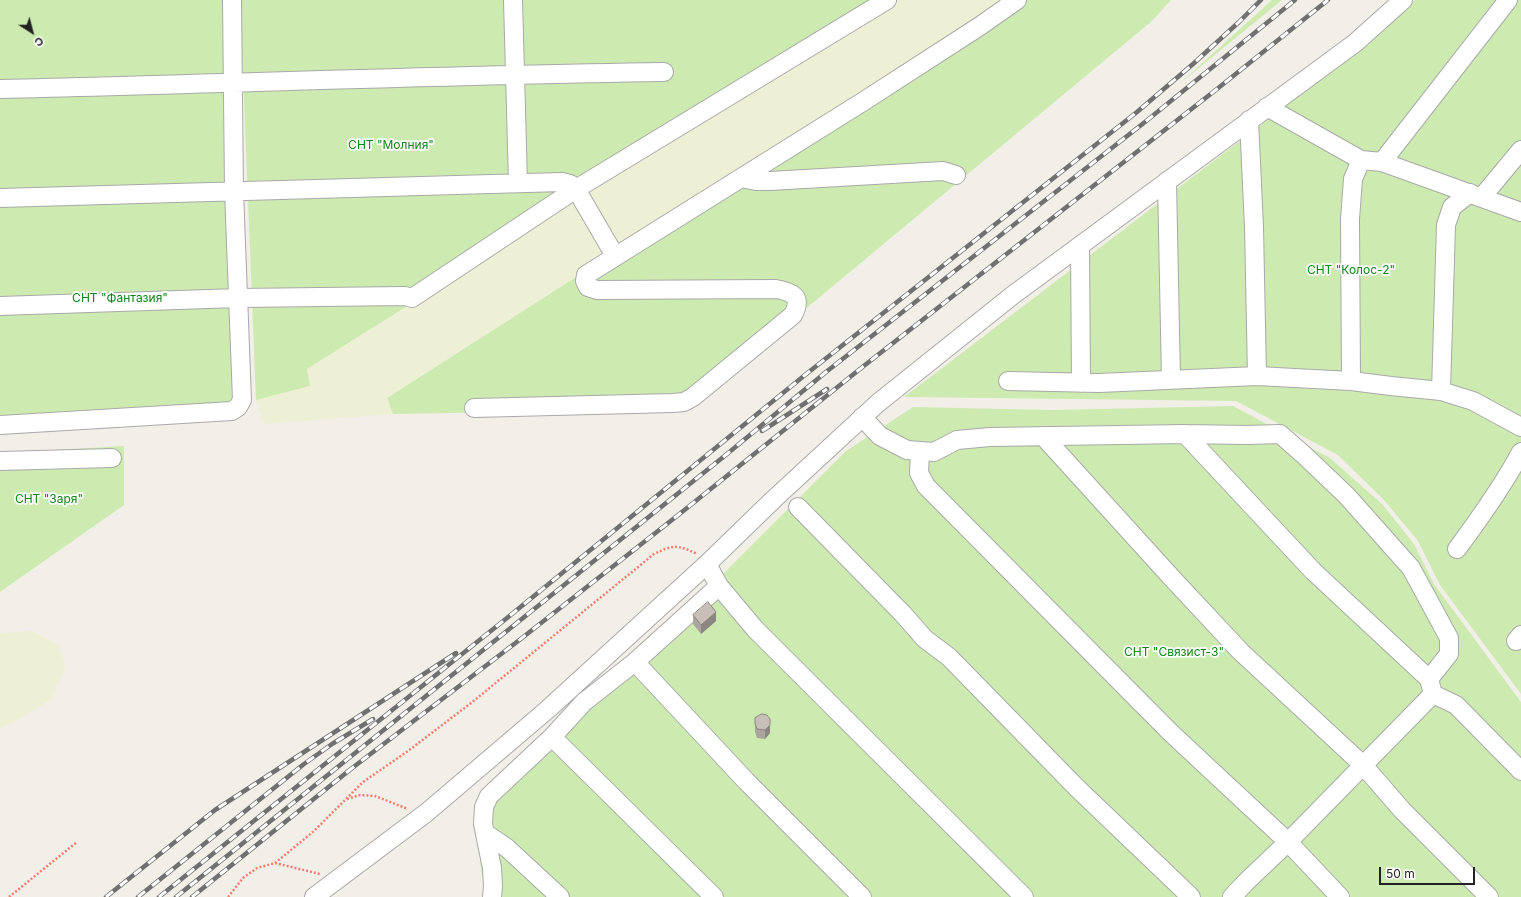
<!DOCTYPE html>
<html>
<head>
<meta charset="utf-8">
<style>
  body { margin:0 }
  #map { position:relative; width:1521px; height:897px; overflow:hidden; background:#f2efe9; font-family:Inter,sans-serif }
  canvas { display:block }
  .north { position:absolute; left:12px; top:12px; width:40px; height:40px; -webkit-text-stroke:3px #fff; paint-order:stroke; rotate:144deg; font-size:11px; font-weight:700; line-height:16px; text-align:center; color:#222 }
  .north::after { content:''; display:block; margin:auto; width:14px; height:18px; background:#222; clip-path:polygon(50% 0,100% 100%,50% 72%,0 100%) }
  .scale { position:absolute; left:1379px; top:867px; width:96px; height:18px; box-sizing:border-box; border:2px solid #222; border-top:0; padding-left:5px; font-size:12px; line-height:14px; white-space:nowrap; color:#222; -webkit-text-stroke:3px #fff; paint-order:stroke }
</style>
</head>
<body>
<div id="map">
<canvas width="1521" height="897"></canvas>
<div class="north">С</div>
<div class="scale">50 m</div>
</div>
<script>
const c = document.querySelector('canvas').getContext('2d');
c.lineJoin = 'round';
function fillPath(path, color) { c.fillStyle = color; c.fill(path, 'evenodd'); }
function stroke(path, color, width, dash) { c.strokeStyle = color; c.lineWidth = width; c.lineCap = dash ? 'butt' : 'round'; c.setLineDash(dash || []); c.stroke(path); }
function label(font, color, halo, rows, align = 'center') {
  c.font = font + ' Inter,sans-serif'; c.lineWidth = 3.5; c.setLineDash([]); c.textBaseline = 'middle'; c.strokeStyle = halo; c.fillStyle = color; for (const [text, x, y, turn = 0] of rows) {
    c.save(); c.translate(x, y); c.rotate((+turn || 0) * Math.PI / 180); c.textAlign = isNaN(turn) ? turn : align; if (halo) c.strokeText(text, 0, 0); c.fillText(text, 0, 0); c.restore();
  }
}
fillPath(new Path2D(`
  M894,0h115l-621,397 5,17 -129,10 -8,-24 54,-14 -3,-17z
  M32,631l27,14 6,22 -13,32 -39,24 -13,5v-95z`), '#eef0d5');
fillPath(new Path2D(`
  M0,0h228l17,415 -245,17z
  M240,0h654l-587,369 3,17 -54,14z
  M1009,0h162l-19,21 -467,388 -292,5 -6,-16z
  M1272,0h10l-104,85z
  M1415,0h106v694l-81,-109 -22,-44 -34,-41 -46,-45 -102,-54 -332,-4 362,-276z
  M1233,406l97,52 53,47 31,39 20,40 87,118v195h-1036l-11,-83 161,-152 211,-211 67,-44 141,3z
  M124,446v59l-124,87v-139z`), '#cdebb0');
const minor = new Path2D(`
  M513,0l5,183
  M0,89c221,-5 443,-14 664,-17
  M1267,107l94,53 21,2 139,50
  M1249,120l5,107 3,149
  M1382,162l126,-162
  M741,178l15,3h14l173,-10 13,4
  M1167,181l4,199
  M1482,197l39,-47
  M0,198l562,-16 8,2 6,5 39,67
  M1080,246l1,137
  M0,306l238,-8 167,-2 7,2 164,-109 311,-189
  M1008,381l91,2 158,-7 94,5 40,5 50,5 32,10 48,26
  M1351,381l-1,-162 3,-40 8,-19
  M1441,391l5,-166 6,-18 18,-14
  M474,408l199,-5 11,-1 9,-5 100,-82c10,-19 -1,-23 -17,-26l-179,1 -9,-3 -3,-6 1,-6 278,-174 116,-75 37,-26
  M862,417l18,19 27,14 27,2 23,-12 33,-3 195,-3 62,1 33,-1 24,21 43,41 64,72 38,70v16l-20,25 4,15 -145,148 -42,40 -14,15
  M0,425l232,-14 6,-4 4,-7 -8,-209 -2,-191
  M1185,434l128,137 116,108
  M1043,436l128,141 70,75 122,113 39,45 87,87
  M920,451l-1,22 7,13 245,247 117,109 52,55
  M0,461l112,-3
  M798,507l105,107 22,25 24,18 128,131 114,109
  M1457,549c23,-31 46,-63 64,-97
  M707,564l12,22 36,43 269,268
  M1516,641l5,-6
  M635,662l112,120 115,115
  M1433,694l23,11 65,66
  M552,737l162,160
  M485,833l22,15 53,49
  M314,897l112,-84 121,-103 160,-146 67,-65 104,-96 135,-108 342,-252 48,-43
  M492,897l1,-11 -1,-18 -9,-44 1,-17 5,-11 63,-59 32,-35 51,-40 84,-76`);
stroke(minor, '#a9a9a9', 20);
stroke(new Path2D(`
  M347,799l13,-4 15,1 33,13
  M275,863l45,11
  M9,897l68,-55
  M228,897l15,-19 14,-10 18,-5 39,-32 49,-49 45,-31 63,-48 183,-149c19,-9 23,-10 43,0`), '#fa8072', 2.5, [2, 2]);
stroke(minor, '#fff', 18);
const rail = new Path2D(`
  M762,431l65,-42
  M347,772l175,-134 155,-122 188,-151 352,-276 111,-89
  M106,897l109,-87 241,-157
  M138,897l166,-133 28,-20 41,-25
  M159,897l348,-279 298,-243 332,-263 56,-48 46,-42 22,-22
  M176,897l551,-443 99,-82 319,-250 150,-122
  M192,897l159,-128`);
stroke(rail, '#707070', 4.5);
stroke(rail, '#fff', 3, [9]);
fillPath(new Path2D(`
  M693,615l23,6 -15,13 -8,-10z
  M755,724l15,9 -5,6 -8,-1 -2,-6z`), '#aba49e');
fillPath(new Path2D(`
  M716,612v9l-15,13v-9z
  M770,725v8l-5,6v-9z`), '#8b8681');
const building = new Path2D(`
  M708,602l8,10 -15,13 -8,-10z
  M762,714l5,1 3,4v6l-5,5 -8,-1 -2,-5v-6z`);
fillPath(building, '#c7bfb8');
stroke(building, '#8b8681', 1);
label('12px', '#0c8416', '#fff', [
  ["СНТ \"Молния\"",391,145],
  ["СНТ \"Колос-2\"",1351,270],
  ["СНТ \"Фантазия\"",120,298],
  ["СНТ \"Заря\"",49,499],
  ["СНТ \"Связист-3\"",1174,652]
]);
</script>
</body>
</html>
